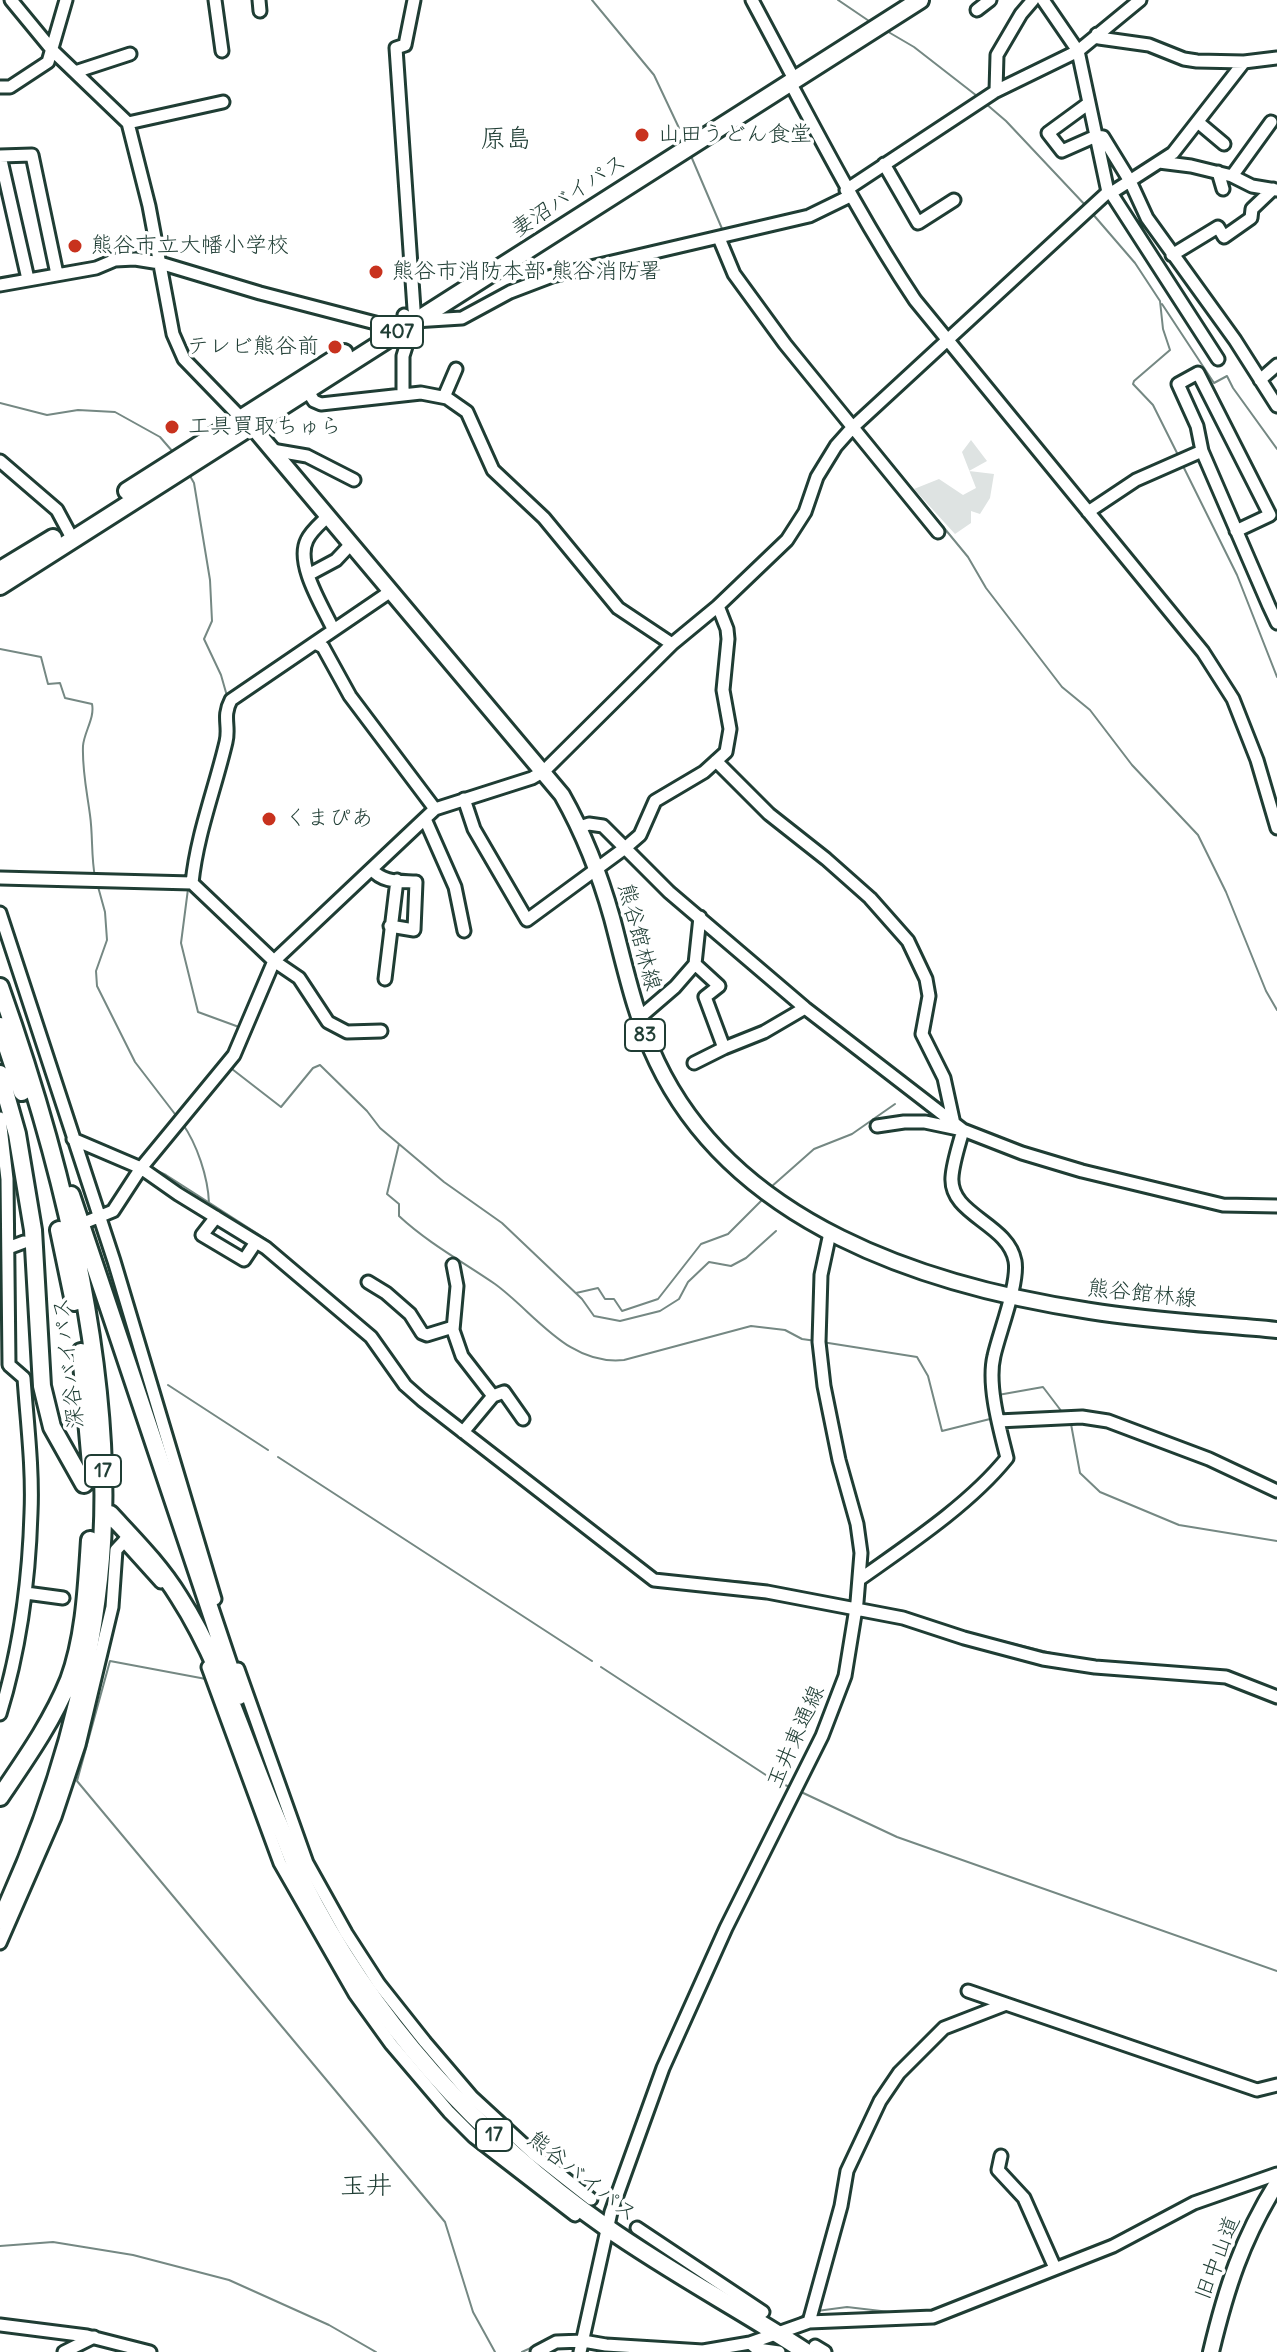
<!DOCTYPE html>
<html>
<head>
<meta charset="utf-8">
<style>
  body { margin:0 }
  canvas { display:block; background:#fff }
</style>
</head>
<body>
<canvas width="1277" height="2352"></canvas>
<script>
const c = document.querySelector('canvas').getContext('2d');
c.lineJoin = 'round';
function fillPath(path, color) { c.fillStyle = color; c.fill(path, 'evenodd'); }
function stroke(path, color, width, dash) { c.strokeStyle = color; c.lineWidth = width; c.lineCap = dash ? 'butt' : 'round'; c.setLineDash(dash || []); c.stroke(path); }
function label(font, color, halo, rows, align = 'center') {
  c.font = font + ' Delius,"Klee One",sans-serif'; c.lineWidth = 7; c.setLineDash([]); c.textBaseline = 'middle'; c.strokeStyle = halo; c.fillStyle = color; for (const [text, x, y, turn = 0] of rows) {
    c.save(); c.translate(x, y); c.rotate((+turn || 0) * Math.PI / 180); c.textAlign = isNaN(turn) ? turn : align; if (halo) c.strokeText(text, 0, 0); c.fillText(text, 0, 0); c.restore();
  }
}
fillPath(new Path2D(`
  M971,440l16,21 -18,10 25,3 -4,24 -10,16 -9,-3v12l-16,11 -41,-45 25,-10 24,16 13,-7 -14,-36z`), '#dee3e2');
stroke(new Path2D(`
  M592,0l62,75 25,53
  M838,0l34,23
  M885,30l29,17 63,49
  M985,103l21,18 81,86
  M691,156l32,75
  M1091,212l44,51 25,38 3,28 7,21 -36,31 -1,3 20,21 26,52
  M737,267l26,37
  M1162,304l52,79 13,-7 6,12 44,61
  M0,403l47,12 31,-5 37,2 45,25 13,15
  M861,427l107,130 18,31 76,99 28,23 42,55 66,70 28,57 40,99 11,19
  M1183,466l54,109 40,102
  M190,476l4,7 16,97 2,41 -8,18 17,36 6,21
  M0,649l41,8 7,27 12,-1 5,15 27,6c3,14 -8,28 -9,42 -1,24 4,46 7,69 3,21 1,41 5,62
  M206,793l14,-55 2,-29
  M97,883l8,29 2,28 -11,31 1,15 38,76 43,56
  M188,889l-7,54 17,69 41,15
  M243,1048l9,-17
  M236,1061l-4,8 49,38 32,-39 7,-3 47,46 13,17 64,54 58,41 80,76 12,17 26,5 40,-10 19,-12 9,-17 21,-20 22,4 15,-8 30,-27
  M182,1123c15,21 26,54 27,80
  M399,1144l-12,50 12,10v12c29,27 64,46 96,68 40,29 73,82 129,76l127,-34 34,4 17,9 14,2
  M151,1168l15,7 103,66 62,55
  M771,1187l43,-38 38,-15 43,-30
  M0,1258l2,2
  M576,1293l22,-5 7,11h9l8,12 36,-12 43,-55 27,-10 35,-35
  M822,1342l95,15 11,19 14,55 48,-12v-13
  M394,1360l18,23
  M168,1385l100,65
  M998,1395l45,-8 19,25
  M1071,1424l9,49 20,19 79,33 98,16
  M278,1457l314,204
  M649,1570l13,5
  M680,1577l65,5 59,12
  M869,1606l35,5 36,13
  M957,1630l115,28
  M1090,1661l105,8
  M601,1667l174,114 15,6
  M206,1679l-96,-18 -33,120 368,441 28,90 22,40
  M799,1791l98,46 380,134
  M0,2246l53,-4 80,13 96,25 100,45 47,27
  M1096,2247l100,-52 81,-28
  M1029,2273l12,-5
  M817,2311l30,-4 51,6
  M792,2322l15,-9
  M600,2338l58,5
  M522,2352l26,-12`), '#758883', 2);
const minor = new Path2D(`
  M11,0l42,51 75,72 21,83 24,128 11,25 60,62
  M215,0l7,51
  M259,0l1,11
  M414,0l-9,45 -9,3 18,261
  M752,0l42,79 -2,7c39,73 77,145 123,214l288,352 30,47 24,61 20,68
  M1043,0l35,51 30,141
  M977,10l13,-10
  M1097,34l2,4 50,7 35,14 13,2 47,1 33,-4
  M75,72l55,-18
  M0,87h10l38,-25 18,-62
  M996,91l1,-36 24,-41 12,-14
  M1089,103l-41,30 14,18 34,-15 7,1 27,44 17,37 88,122 42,66
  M128,123l95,-21
  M1199,123l25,21
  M0,156l32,-1 25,119
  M0,156l28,123
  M1159,162l32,4 41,10 20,10 25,4
  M884,164l34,59 36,-23
  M1218,172l5,17
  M1232,176l39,-54
  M846,190l150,-99 82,-40 62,-51
  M1111,193l107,166
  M719,238l15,36 51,70 153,188
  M1172,255l46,-28 6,10 27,-19 1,-9 21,-20
  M0,285l96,-17 19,-8 20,-1 25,4 100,30 127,33
  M404,315l10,6 48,-3 48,-26 42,-16 257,-60 41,-20
  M1260,380l17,-15
  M307,390l7,11 7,3 100,-11 26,5 20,14 26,58 51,48 74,90 54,36
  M403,394v-38l11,-35
  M444,397l12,-28
  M272,450l35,6 47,24
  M0,461l57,49 15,28
  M1088,512l48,-32 66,-29
  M328,516c-7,7 -17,15 -21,24 -12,24 16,67 26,89
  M1236,531l34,-16 -72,-142 -20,11 19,42 5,25 67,155 8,17
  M308,575l28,-15 15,-16
  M315,643l8,4 27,49 85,113
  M716,761l53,53 57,45 44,39 38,43 18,38 3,17 -7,38 22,44 10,46
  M464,799l10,30 53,91 98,-72 15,-13 15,-34 49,-29 22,-20 4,-23 -7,-39 5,-51 -1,-10 -9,-23
  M425,819l30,68 9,44
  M580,827l9,-3 14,2 66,66 136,116 158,122
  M372,869c10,14 28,12 44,13l-2,48 -24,-4
  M0,878l192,5 82,78 25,17 29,44 19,10 34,-1
  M192,883c5,-49 23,-94 34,-141 4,-16 -4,-25 5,-42l160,-109
  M0,913l114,348 101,338
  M700,917l-5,47 24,22 -14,11 19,51 40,-16 41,-24
  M385,979l12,-99
  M639,1018l36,-31 20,-23
  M694,1063l30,-15
  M0,1118l7,61 2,186 15,13c3,44 9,90 7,135 -2,68 -11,136 -31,201
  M877,1126l27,-4h21l38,8 59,23 60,18 141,34 54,1
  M73,1139l68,29 37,26 88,54 105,89 34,48 17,15 232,180 113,12 136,26 61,20 79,21 52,8 131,10 51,20
  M216,1217l-14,18 42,25 12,-18
  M86,1222l27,-11 28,-43 93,-113 40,-94 161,-152 97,-31 12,-7 128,-127 46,-38 69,-66 18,-28 12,-35 19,-31 17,-19 255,-235 3,1 62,-40 71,-91
  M8,1248l16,-6
  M453,1265l4,21 -4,44 9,26 31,40
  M368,1282l18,11 24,21 12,19 5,2 26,-8
  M998,1421l84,-4 26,4 101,38 68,32
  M463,1432l30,-36 11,-4 19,27
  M124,1541l37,41
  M860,1579c48,-34 110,-75 147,-121 -7,-28 -20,-73 -13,-102 5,-23 25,-73 21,-95 -7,-38 -66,-46 -63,-84 1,-15 7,-32 11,-47
  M26,1593l37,5
  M208,1667l72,196 75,131 36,50 58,68 25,25 101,78
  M238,1669l69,194 39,70 33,51 46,58 47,55 63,58 56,44
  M0,1943l55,-126 24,-72 33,-138 4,-57 13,-14
  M968,1991l289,99 20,-5
  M1001,2156l-3,14 26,28 31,70
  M637,2228l126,84
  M809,2322l32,-116 6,-35 33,-70 19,-28 45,-45 62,-24
  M0,2325l87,11 63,16
  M750,2343l7,6 22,3
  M815,2346l10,6
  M64,2352l30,-15
  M537,2352l19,-10 27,-1 23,4 97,6 47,-8 59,-21 124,-5 180,-71 81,-43 83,-29
  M580,2352l31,-140 52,-144 63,-140 96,-192 23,-60 12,-74 4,-49 -4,-29 -18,-64 -15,-74 -5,-44 2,-67 9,-42`);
const major = new Path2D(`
  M251,425l311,370c22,39 38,80 50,123 13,49 23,98 45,144 77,162 268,224 433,249 62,10 125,13 187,19
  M1211,2352c15,-63 31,-113 66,-169`);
const highway = new Path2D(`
  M127,491l217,-138
  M0,570l53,-32
  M0,586l920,-586
  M0,987c63,178 120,403 99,592 -13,120 -48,233 -99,342
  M0,1026l22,66
  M0,1074l17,60 16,96 9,156 10,41 32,57
  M71,1195l168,501
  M59,1230l15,72
  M81,1352l10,113
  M110,1514c25,27 50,52 69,83 45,70 67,152 100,227 8,18 14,38 23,56 68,138 178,259 304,347 64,45 134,82 200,125
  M0,1797c25,-37 52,-75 69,-117 16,-43 18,-95 21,-140`);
stroke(minor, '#1f3d34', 17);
stroke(major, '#1f3d34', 20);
stroke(highway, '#1f3d34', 22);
stroke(minor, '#fff', 11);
stroke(major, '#fff', 14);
stroke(highway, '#fff', 16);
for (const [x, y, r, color] of [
  [642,135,8,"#c8321e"],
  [75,246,8,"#c8321e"],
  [376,272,8,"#c8321e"],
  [335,347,8,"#c8321e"],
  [172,427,8,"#c8321e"],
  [269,819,8,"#c8321e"]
]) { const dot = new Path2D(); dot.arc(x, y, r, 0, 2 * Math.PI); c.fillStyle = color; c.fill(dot); stroke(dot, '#fff', 3); }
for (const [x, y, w] of [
  [397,332,52],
  [645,1035,40],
  [103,1471,36],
  [494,2135,36]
]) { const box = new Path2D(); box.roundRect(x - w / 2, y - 16, w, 32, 6); c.fillStyle = '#fff'; c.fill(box); stroke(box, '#1f3d34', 2); }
label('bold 20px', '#1f3d34', null, [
  ["407",397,332],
  ["83",645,1035],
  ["17",103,1471],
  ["17",494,2135]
]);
label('22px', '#1f3d34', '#fff', [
  ["山田うどん食堂",658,135],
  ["熊谷市立大幡小学校",91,246],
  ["熊谷市消防本部 熊谷消防署",392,272],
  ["テレビ熊谷前",319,347,"right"],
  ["工具買取ちゅら",188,427],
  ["くまぴあ",285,819]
], 'left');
label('22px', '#1f3d34', '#fff', [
  ["妻沼バイパス",569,196,-33],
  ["熊谷館林線",639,937,75],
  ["熊谷館林線",1142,1294,6],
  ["深谷バイパス",69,1363,-97],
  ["玉井東通線",796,1737,-66],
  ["熊谷バイパス",582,2177,38],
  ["旧中山道",1218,2258,-69]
]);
label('26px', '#1f3d34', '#fff', [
  ["原島",506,140],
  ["玉井",366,2187]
]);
</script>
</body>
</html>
